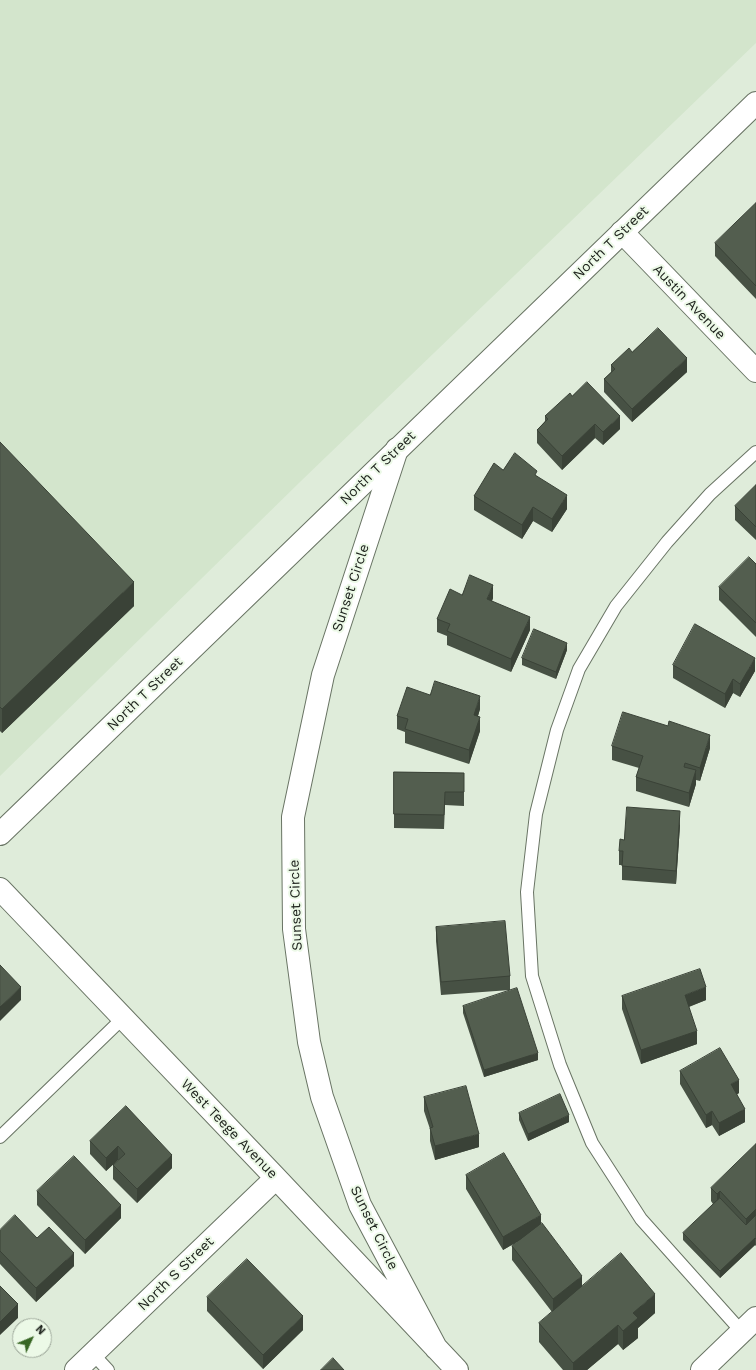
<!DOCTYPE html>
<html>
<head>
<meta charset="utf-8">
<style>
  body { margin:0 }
  #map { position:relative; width:756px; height:1370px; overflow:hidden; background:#dfecda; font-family:"Work Sans",sans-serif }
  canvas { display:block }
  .north { position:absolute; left:12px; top:1318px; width:40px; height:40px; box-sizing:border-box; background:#ecf9e7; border:1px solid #9aa497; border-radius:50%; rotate:46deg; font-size:11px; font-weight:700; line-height:16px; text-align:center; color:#20251f }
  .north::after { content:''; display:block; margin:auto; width:14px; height:18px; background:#386624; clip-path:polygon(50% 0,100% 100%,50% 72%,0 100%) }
</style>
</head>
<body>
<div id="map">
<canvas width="756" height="1370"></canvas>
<div class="north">N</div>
</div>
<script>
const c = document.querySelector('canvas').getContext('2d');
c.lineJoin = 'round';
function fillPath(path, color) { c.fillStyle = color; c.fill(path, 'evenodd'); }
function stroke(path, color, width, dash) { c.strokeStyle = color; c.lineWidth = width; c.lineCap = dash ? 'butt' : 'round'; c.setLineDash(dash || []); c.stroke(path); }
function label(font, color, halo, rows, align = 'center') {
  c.font = font + ' "Work Sans",sans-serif'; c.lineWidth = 4; c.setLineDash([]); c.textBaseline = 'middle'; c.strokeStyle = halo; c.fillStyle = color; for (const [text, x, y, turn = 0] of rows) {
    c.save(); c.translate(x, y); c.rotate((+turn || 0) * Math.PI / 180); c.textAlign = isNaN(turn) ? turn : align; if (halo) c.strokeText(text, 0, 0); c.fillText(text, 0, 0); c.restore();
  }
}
fillPath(new Path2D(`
  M0,0h756v43l-455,438 -301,295z`), '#d3e5cc');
const service = new Path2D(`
  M0,1137l122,-118
  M742,1332l-101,-113 -49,-76 -32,-78 -28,-89 -5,-84 9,-78 21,-84 22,-61 37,-63 51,-64 43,-48 46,-42
  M93,1354l15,16`);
const minor = new Path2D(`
  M622,232l134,139
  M397,449l-74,226 -30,142 1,112 15,113 13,55 38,108 76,143
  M0,889l276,289 181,192
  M76,1370l200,-192
  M702,1370l54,-52`);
const tertiary = new Path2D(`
  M0,834l756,-731`);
stroke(service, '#697464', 14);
stroke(minor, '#697464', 24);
stroke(tertiary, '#697464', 24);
stroke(service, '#fff', 12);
stroke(minor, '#fff', 22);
stroke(tertiary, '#fff', 22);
fillPath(new Path2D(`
  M756,203v96l-41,-43v-13z
  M632,352l55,20 -55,50 -28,-30v-13l7,-7v-7z
  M572,396l48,33 -17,16 -8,-7 -33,32 -25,-27v-13l8,-9v-5z
  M0,442l134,164 -132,127 -2,-2z
  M503,470l34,6 30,33 -15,23 -19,-11 -11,18 -48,-29v-14z
  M756,485v55l-21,-20v-14z
  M756,564v73l-37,-37v-13z
  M462,595l31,3 -1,3 38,29 -19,42 -64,-27v-9l-10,-4v-13z
  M567,650l-11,29 -34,-14v-7z
  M673,665l82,6 -15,26 -7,-4 -8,15 -52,-30z
  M430,695l50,14 -2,7 2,15 -11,33 -64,-21v-11l-8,-3v-13z
  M612,746l98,2 -10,33 -4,-1v4l-7,23 -53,-16v-14l3,-9 -27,-8z
  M394,772l70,1v33l-19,-1 -1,24 -50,-1z
  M680,825l-4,59 -54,-4v-15h-3v-14l5,-11z
  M436,927l74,49v14l-69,5 -5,-54z
  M622,996l84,4 -17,7 8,37 -56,20 -19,-55z
  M463,1006l75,54 -54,17 -21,-64z
  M680,1071l59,22 -2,1 8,28 -26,14 -7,-11 -6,3 -26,-44z
  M424,1097l55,50 -44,13 -5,-19v-12l-6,-18z
  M126,1106l46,62 -35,35 -24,-24v-14l6,-5h-1l-12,11 -16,-17v-13z
  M519,1113l50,9 -41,19 -9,-21z
  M756,1144v102l-1,-1 -35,33 -37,-38v-7l30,-29 -2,-3v-13z
  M466,1175l75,49 41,62 73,27 -17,15v10l-15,12 -5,-6 -31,26h-24l-24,-28v-19l13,-11 -40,-52v-14l8,-6 -17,10 -37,-61z
  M37,1191l84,27 -36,36 -48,-49z
  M0,1230l37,8 37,28 -38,36 -36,-38z
  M207,1297l96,33 -40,39 -56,-58z`), '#475144');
fillPath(new Path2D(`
  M687,358v14l-55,50v-13z
  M620,416v13l-17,16v-13z
  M595,424v14l-33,32v-14z
  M567,495v14l-15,23v-13z
  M533,507v14l-11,18v-14z
  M134,582v24l-132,127v-24z
  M493,585v13l-6,14v-13z
  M530,617v13l-19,42v-13z
  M567,643v7l-11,29v-7z
  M755,658v13l-15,26v-13z
  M733,679v14l-8,15v-14z
  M480,696v13l-6,20v-14z
  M480,717v14l-11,33v-14z
  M710,735v13l-10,33v-13z
  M696,770v14l-7,23v-14z
  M680,811v14l-4,59v-13z
  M21,987v13l-21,21v-14z
  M706,987v13l-21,8v-13z
  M697,1031v13l-56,20v-14z
  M538,1053v7l-54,17v-7z
  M739,1080v13l-8,5v-14z
  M745,1109v13l-26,14v-13z
  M712,1111v14l-6,3v-13z
  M569,1115v7l-41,19v-7z
  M479,1134v13l-44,13v-14z
  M118,1146v14l-12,11v-13z
  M172,1155v13l-35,35v-14z
  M720,1191v14l-3,3v-14z
  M121,1205v13l-36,36v-14z
  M756,1209v13l-10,10v-13z
  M541,1215v13l-38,22v-13z
  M755,1238v7l-35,33v-7z
  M74,1253v13l-38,36v-14z
  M582,1276v13l-29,23v-13z
  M655,1294v19l-17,15v10l-15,12v-19l10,-18z
  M18,1304v14l-18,17v-13z
  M303,1316v14l-40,39v-14z
  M618,1325v19l-31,26h-14v-7z`), '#3a4237');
const building = new Path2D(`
  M756,203v83l-41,-43z
  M658,328l29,30 -55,51 -28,-30 11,-10 -4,-4 18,-17 3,4z
  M587,382l33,34 -17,16 -8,-8 -33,32 -25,-26 11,-11 -3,-3 25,-23 2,3z
  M0,442l134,140 -132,127 -2,-2z
  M515,453l22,18 -2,4 32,20 -15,24 -19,-12 -11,18 -48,-29 20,-33 9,7z
  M756,485v42l-21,-21z
  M749,557l7,7v59l-37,-36z
  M470,575l23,10 -6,14 43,18 -19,42 -64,-28 3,-7 -13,-5 13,-30 12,6z
  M695,624l60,34 -15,26 -7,-5 -8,15 -52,-29z
  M534,629l33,14 -11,29 -34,-14z
  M435,681l45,15 -6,19 6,2 -11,33 -64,-21 3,-10 -11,-3 10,-29 23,8z
  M623,712l45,14 1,-5 41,14 -10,33 -15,-5 -1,4 12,3 -7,23 -53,-16 7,-21 -31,-10z
  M394,772l70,1v19h-19l-1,23 -50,-1z
  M627,807l53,4 -4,60 -54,-5 1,-15h-4l1,-12 4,1z
  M505,921l5,55 -69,6 -5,-55z
  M0,965l21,22 -21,20z
  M700,969l6,18 -21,8 12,36 -56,19 -19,-54z
  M517,988l21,65 -54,17 -21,-64z
  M720,1048l19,32 -8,4 14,25 -26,14 -7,-12 -6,4 -26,-44z
  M466,1086l13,48 -44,12 -5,-18 3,-1 -9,-30z
  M560,1094l9,21 -41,19 -9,-21z
  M126,1106l46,49 -35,34 -24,-24 12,-11 -7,-8 -12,12 -16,-17z
  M756,1144v65l-10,10 -26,-28 -3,3 -6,-6z
  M504,1153l37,62 -38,22 -37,-62z
  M74,1156l47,49 -36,35 -48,-49z
  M720,1198l26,27 10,-10v24l-1,-1 -35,33 -37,-38z
  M15,1215l22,23 12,-11 25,26 -38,35 -36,-37v-21z
  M542,1223l40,53 -29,23 -41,-53z
  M621,1253l34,41 -22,19 5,5 -15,13 -5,-6 -45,38 -34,-40z
  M247,1259l56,57 -40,39 -56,-58z
  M0,1286l18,18 -18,18z
  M333,1358l11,12h-23z`);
fillPath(building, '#535e4f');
stroke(building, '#3a4237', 1);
label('14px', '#20251f', '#ecf9e7', [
  ["North T Street",611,243,-44],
  ["Austin Avenue",689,302,46],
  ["North T Street",378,468,-44],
  ["Sunset Circle",351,588,-72],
  ["North T Street",145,694,-44],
  ["Sunset Circle",296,905,-92],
  ["West Teege Avenue",229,1129,46],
  ["Sunset Circle",374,1228,64],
  ["North S Street",176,1274,-44]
]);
</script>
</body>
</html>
